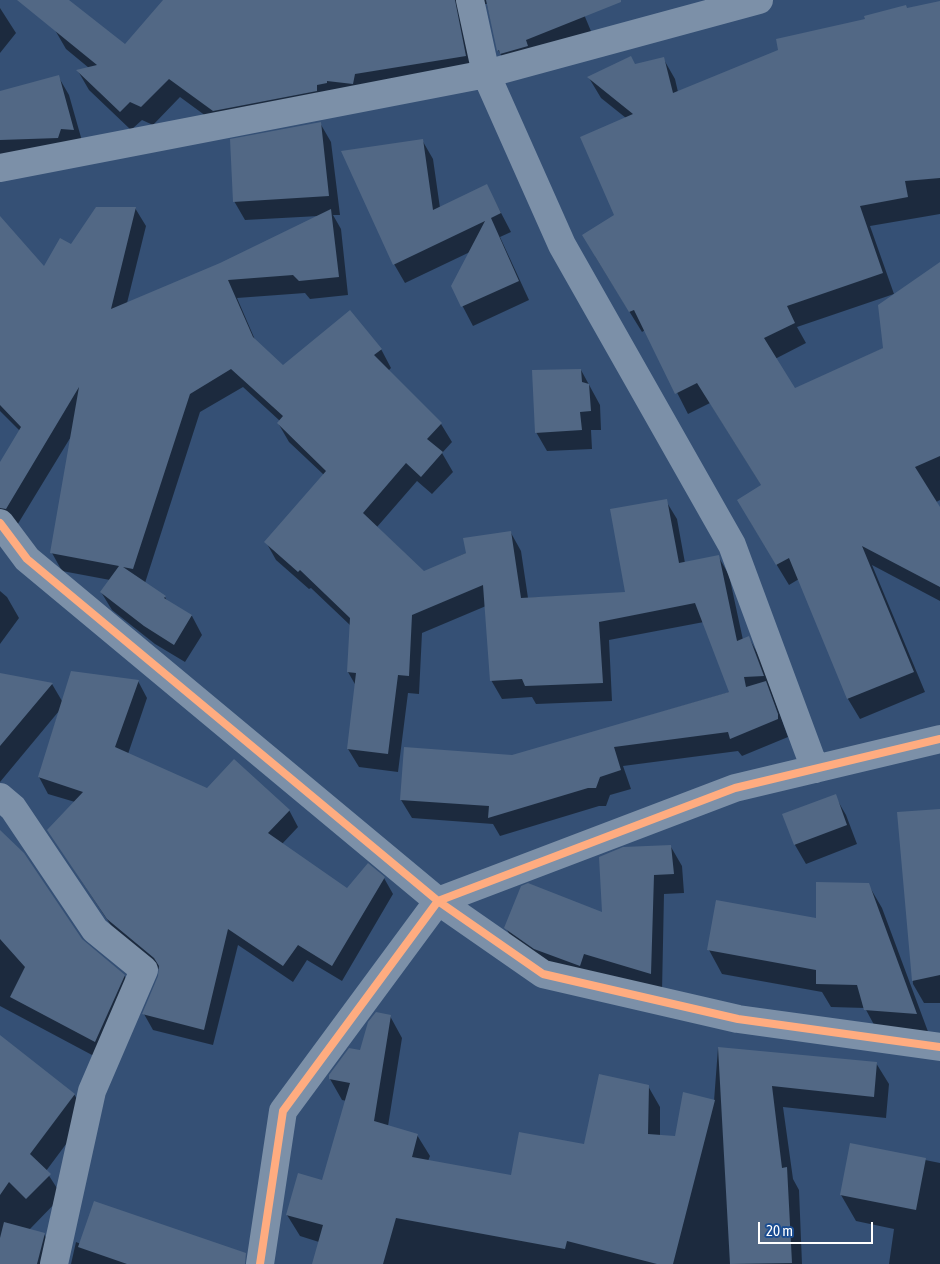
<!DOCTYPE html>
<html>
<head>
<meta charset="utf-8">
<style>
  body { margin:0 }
  #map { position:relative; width:940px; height:1264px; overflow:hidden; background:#355075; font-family:"Asap Condensed",sans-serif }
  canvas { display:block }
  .scale { position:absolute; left:758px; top:1222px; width:115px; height:22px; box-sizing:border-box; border:2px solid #fff; border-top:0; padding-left:6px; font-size:15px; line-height:18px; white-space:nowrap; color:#fff; -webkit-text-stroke:4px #1a4c90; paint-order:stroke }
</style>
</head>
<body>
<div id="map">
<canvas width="940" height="1264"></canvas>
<div class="scale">20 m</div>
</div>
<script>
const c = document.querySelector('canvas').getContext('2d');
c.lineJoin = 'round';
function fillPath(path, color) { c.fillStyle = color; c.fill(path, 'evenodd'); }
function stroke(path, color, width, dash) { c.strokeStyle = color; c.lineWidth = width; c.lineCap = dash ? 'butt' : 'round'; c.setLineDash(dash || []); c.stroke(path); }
fillPath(new Path2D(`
  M165,0h413l15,36 -84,33 -11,-19 -11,-46h-8l-3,71 -251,55 -45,-33 -27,28 -11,-5 -11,10 -42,-40 -11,-19 11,-3 -23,-19 -11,-19 71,15z
  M940,2v212l-70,12 24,68 -97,33 9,16 -31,16 19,31 90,-42 56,-77v229l-32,17 32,-7v91l-68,-36 53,127 -65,27 -12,-20 -49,-120 -10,6 -39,-64 12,-35 -52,-83 -22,11 -43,-84 -3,2 -47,-76 21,-40 10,-98 -25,-20 -12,-20 74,-20 12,21 3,13 229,-83z
  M0,8l16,25 -16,20z
  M58,76l11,19 15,53 -84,10v-66z
  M320,123l11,19 9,73h-7l8,14 7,66 -38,4 -5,-6 -68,5 19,44 27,25 98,-18 10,19 -3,3 53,53 11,18 -10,11 11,19 -21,22 -15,-13 -40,46 47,45 87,-39 10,18 7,47 99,-5 39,-92 11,18 8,44 33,-7 11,19 14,65 6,-2 10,18 29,81 -46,19 -4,-5 -115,15 8,23 -21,6 -4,11h-7l-99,30 -7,-12 -81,-6 -11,-18 112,-44 217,-64 -26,-70 -95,18 3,61 -76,3 -4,-7 -30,2 -11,-19 -5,-74 -64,27 -3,61 -11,-1 -10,79 -39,-5 -11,-18 8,-63 -8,-14 3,-46 -40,-38 -2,1 -33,-29 -10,-18 58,-67 -35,-33 -11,-19 2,-2 -37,-34 -43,25 -55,171 20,14 2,4 25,15 10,19 -17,27 -30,-18 -43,-34 -11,-18 9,-12 -48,-9 -10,-18 20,-118 -56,92 -16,3v-66l20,-33 -20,-20v-193l44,50 28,-22 63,-38 11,18 -19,77 94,-39 98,-48 -74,4 -11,-19z
  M422,140l11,19 7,49 47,-22 24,46 -11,5 29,63 -56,26 -21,-40 18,-34 -65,31 -11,-19z
  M581,370l19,35 1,25h-10l1,19 -45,2 -11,-19z
  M0,591l7,6 12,21 -19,26z
  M0,674l52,10 10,17 76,-20 9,17 -19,56 79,36 82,20 9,17 -16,17 65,45 37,-11 9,16 -51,87 -35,-21 -14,22 -55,-37 -25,100 -60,-15 -9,-16 16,-38v-6l-42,-34 -70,-106 27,-28 -27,-8 -9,-17 20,-66 -59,71z
  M835,796l11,19 11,29 -51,20 -11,-19 -11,-30z
  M899,813l41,8v182h-16l-11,-19z
  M0,838l81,102 43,35 12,22 -29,66 -107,-57z
  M671,847l11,19 2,27 -20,1 -2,98 -72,-7 -73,-38 -11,-19 98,-14z
  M868,884l14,24 48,129 -51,-3 -14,-26 -34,-1 -9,-15 -100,-18 -13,-24 108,-30z
  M390,1016l12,22 -14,88 29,9 13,21 -2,5 84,15 73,-31 63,-59 12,21v29l16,2 38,-37 4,-53 158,15 13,21 -3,34 -103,-11 10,72 6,11 3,74h-489l6,-22 -19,-6 -13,-21 36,-33 24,-81 -5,-1 -12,-21 31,-27z
  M0,1037l74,57 13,22 -41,55 16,25 -33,34 15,4 12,21 -2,9h-54z
  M851,1145l89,18v101h-51l5,-35 -38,-8 -15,-26z
  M76,1242l5,2 161,20h-171z`), '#0007');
fillPath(new Path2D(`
  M17,0h52l56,44 38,-44h292l11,56 -111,18 -2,10 -26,-3v2l-10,2v6l-104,20 -44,-32 -28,28 -11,-5 -10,10 -44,-42 21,-5z
  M486,0h135v2l-95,38 2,6 -28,8 -1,-4 -2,1z
  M940,1v177l-35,3 3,16 -48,9 23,67 -96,33 8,17 -31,15 31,50 88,-40 -5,-43 62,-43v194l-25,11 25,40v80l-78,-41 52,126 -67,27 -58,-141 -13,7 -39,-65 24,-15 -64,-102 -22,11 -41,-84 -5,2 -47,-77 32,-20 -34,-78 53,-23 -46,-37 44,-21 4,8 29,-7 9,36 105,-43 -2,-11 89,-20 -1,-3 42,-11 1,3z
  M59,75l15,55 -13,-1 -3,9 -58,2v-49z
  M321,122l8,74 -96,6 -3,-63z
  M423,139l10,71 54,-26 14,29 -10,5 28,63 -58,26 -10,-21 34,-65 -92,44 -52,-114z
  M96,207h40l-25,102 109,-46 111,-54 8,68 -40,4 -6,-6 -65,5 25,57 30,28 67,-55 32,39 -8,6 68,68 -15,16 16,13 -22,25 -15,-14 -43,50 61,58 42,-18 -3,-15 48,-7 10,67 104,-6 -15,-83 57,-10 12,64 40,-8 18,86 12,-5 15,40 -20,1 2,10 20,-6 12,33v5l-48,20 -2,-7 -114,15 7,23 -21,7 -4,11h-8l-100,30 1,-12 -89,-6 4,-53 108,8 217,-63 -34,-89 -96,19 4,61 -78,3 -3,-7 -32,2 -7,-96 -71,30 -3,61 -11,-1 -10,79 -41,-5 9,-76 -9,-1 3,-54 -50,-48 -2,2 -34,-30 62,-71 -49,-48 6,-7 -52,-47 -41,25 -57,175 -10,-2 43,29 -2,2 28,17 -18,30 -30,-19 -44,-34 19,-26 -69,-13 29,-166 -73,122 -6,-1v-46l21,-35 -21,-22v-189l44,50 16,-28 11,6z
  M581,369l1,13 7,2 2,27 -11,1 2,18 -47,3 -3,-63z
  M71,671l68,9 -24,67 92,41 27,-29 56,51 -22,23 79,55 21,-25 17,14 -53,89 -34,-21 -15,21 -55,-37 -24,101 -62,-16 16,-38 1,-10 -5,-8 -47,-39 -60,-89 36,-38 -45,-15z
  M0,673l53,10 -53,63z
  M836,794l11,31 -53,20 -12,-31z
  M940,809v166l-28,6 -15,-169z
  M0,830l24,23 58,86 43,36 -30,67 -85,-45 15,-30 -25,-28z
  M671,845l3,29 -20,1 -3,99 -67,-20 -4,12 -46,-17 -30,-21 17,-42 7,-3 74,29 -3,-55 24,-10z
  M816,882l53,1 48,131 -53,-4 -7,-25 -41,-1v-14l-109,-20 9,-50 100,18z
  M376,1012l15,3 -17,106 44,13 -6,23 99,18 8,-43 65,12 15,-70 50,11 -1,49 27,2 8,-44 32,8 -42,164h-16l-90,-23 -2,8 -169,-31 -13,46h-71l11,-39 -37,-10 12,-42 24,7 28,-97 -21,-4v-4l20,-27 11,2 8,-28z
  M0,1035l75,59 -45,60 21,20 -25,25 -17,-17 -9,13z
  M718,1047l159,15 -3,35 -102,-11 10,82 5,-1 5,96 -62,1z
  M850,1143l76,15 -10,52 -76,-15z
  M94,1201l152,52 -1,11h-118l-49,-17z
  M4,1222l41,11 -8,31h-37v-26z`), '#526885');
stroke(new Path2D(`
  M470,0l16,74 76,171 170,300 83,224
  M0,168l486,-94 273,-74
  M0,523l27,36 411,342 105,73 195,45 202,28
  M0,797l13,11 82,122 49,40 -52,121 -38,173
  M260,1264l23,-153 155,-210 297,-113 205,-49`), '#7c90a8', 28);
stroke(new Path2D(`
  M0,523l27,36 411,342 105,73 195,45 202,28
  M260,1264l23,-153 155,-210 297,-113 205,-49`), '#ffac80', 8);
</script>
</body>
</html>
